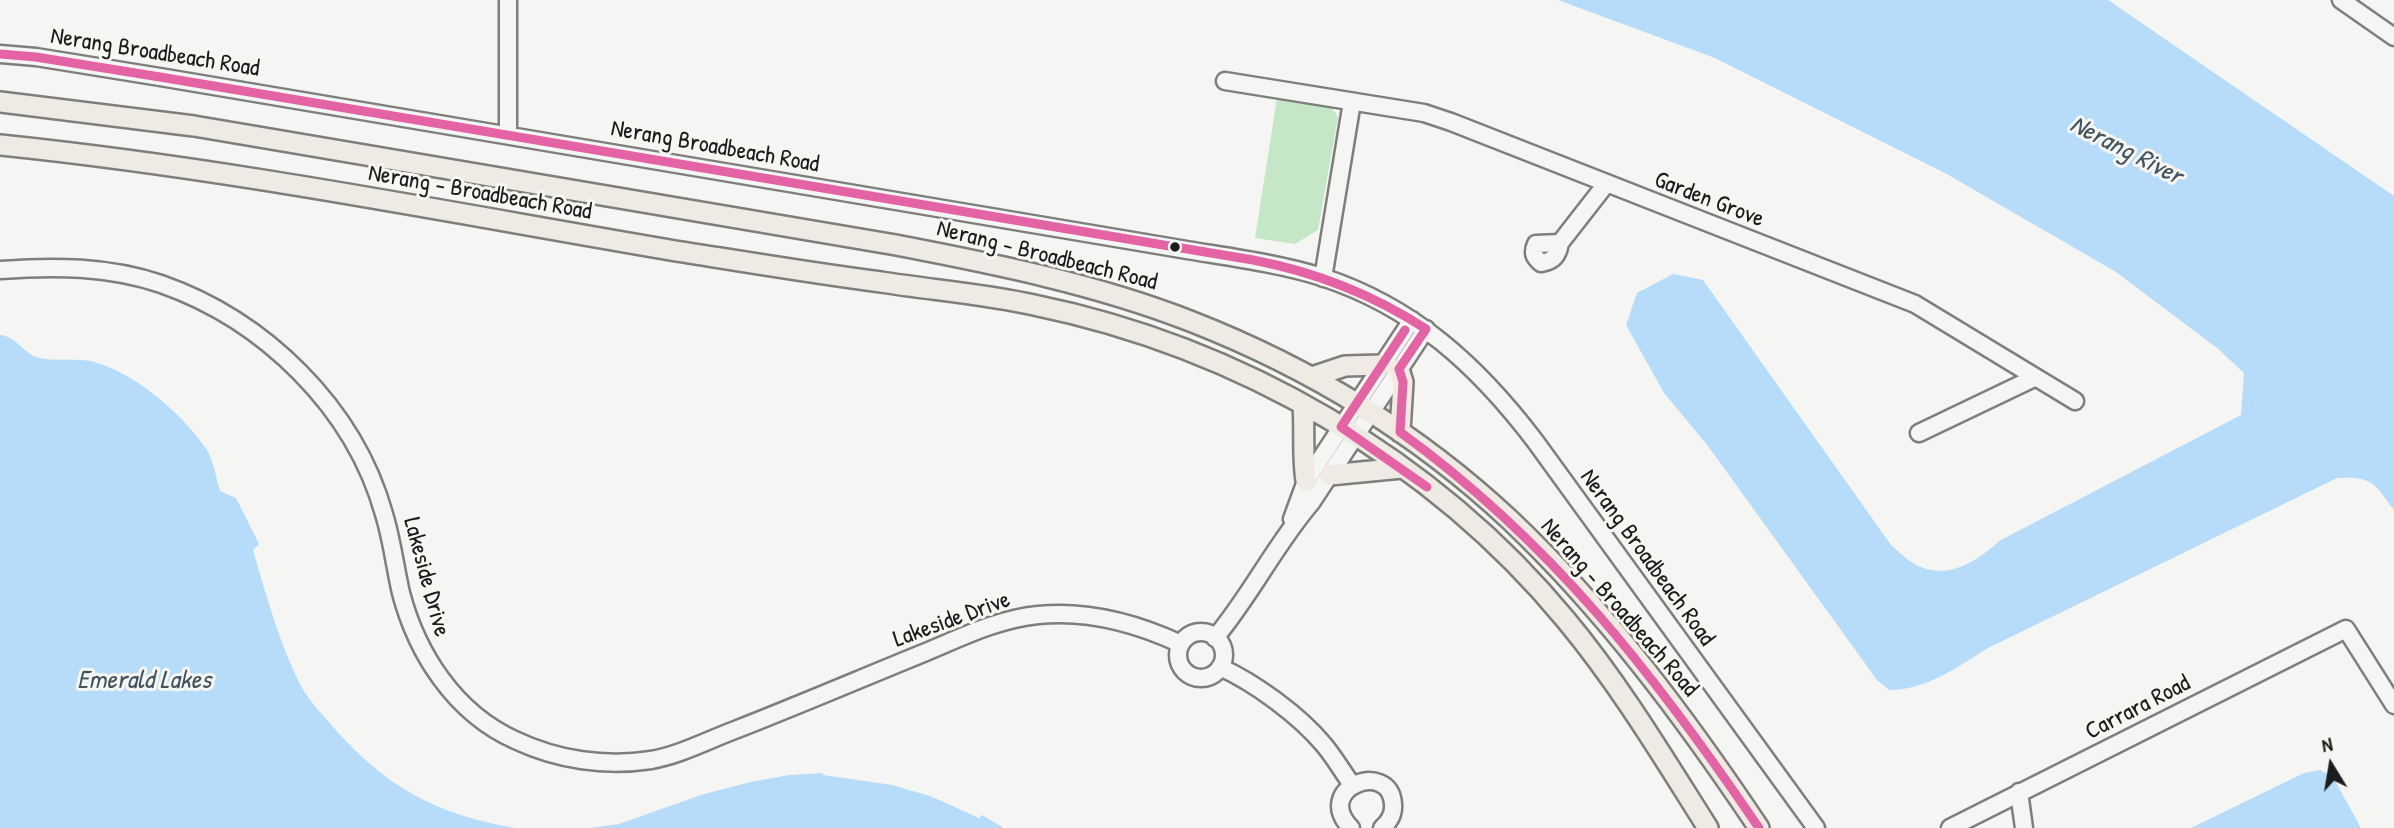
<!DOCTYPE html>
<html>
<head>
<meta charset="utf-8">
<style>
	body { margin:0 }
	#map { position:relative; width:2394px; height:828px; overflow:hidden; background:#f5f5f3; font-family:"Patrick Hand",sans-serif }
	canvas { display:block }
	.north { position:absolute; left:2296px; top:730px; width:70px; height:70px; -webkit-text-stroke:5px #f6f6f2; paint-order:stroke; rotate:349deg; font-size:19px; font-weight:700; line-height:28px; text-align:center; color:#1c1c1c }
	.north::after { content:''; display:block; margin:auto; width:24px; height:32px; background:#1c1c1c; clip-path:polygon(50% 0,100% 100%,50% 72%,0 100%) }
</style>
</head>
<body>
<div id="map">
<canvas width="2394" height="828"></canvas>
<div class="north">N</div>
</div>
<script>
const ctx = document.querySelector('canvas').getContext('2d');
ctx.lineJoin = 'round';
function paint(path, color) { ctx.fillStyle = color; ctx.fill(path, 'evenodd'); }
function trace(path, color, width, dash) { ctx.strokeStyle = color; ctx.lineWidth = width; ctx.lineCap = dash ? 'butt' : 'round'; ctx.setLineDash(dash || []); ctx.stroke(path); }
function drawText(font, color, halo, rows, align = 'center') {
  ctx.font = font + ' "Patrick Hand",sans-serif'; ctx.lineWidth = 6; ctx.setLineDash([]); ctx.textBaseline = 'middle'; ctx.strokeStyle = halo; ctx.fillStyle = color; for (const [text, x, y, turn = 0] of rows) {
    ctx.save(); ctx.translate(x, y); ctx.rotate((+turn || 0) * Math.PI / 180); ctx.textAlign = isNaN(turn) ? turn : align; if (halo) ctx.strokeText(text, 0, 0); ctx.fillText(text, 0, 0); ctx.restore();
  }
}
paint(new Path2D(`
	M1277,98C1296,100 1330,98 1338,117L1318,230L1295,244L1255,238Z`), '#c5e7c7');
paint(new Path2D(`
	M1558,0H2108L2394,196V510C2374,483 2373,476 2337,478L1988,648C1957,667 1927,690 1889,690L1877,680L1708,446L1664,393L1626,325L1637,293L1673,274L1703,280L1891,545C1898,551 1905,558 1913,563C1944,582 1976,563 1999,541L2241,415L2244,373L2217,348L2116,272L1945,173L1715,58Z
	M0,335C15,336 23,352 36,357C50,362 74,358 90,361C132,370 183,414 207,450C214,462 216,478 220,491L236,498L259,544L253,550C265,592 281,648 301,686C309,701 323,715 334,728C386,787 437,815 516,828H0Z
	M2320,770L2333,777L2361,828H2191L2304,773Z
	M823,773V775L892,785L930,796L979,818L982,815L1004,828H589L619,824L701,795L750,782L790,775Z`), '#b7dcf9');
const minor = new Path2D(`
	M2341,0L2394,37
	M0,54L36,57L160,77L1181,249C1228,257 1277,263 1322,277C1414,307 1478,366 1535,441L1816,828
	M1225,81L1424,113L1451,122L1915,304L2075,401
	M508,135V0
	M1560,243L1536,244C1532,253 1534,257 1541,263C1554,261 1558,255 1560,243L1606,184
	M0,270C54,266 108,266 161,284C264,320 354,407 384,514C392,540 395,567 401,593C417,654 455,713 515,740C557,760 605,767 651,760C680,755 708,740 735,730C799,705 862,678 926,652C962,637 998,619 1038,615C1088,610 1136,623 1181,644
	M1323,278L1352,102
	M1919,433L2034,378
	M1292,519L1306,481L1412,320
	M1178 655a23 23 0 1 1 46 0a23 23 0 1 1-46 0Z
	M1215,638C1251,595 1275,545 1311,503L1426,329
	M1220,667C1255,683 1299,715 1324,745C1334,757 1343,772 1352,785
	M2019,792L2024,828
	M1351,828C1312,788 1390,759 1393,804C1394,814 1389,822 1382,828
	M1950,828L2346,629L2394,705`);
const major = new Path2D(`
	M0,102L194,126L896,245C995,264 1095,284 1190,321C1308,367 1418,434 1510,520C1606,611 1686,719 1759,828
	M0,145C225,168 447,212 670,250C740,261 811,273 881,282C932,290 984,294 1034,305C1239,347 1433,459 1566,620C1620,685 1663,757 1708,828
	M1399,369L1403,382L1400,432
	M1312,377L1345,366L1382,365
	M1303,405C1305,431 1302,456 1306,481
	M1330,475L1402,468`);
trace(minor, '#7e7e7d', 21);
trace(major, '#7e7e7d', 24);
trace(minor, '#f5f5f3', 16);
trace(major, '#efebe4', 19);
trace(new Path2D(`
	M0,54L36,57L160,77L1253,260C1316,272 1372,294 1426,329L1399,369L1403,382L1400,432C1552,542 1655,675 1759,828
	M1405,330L1341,427L1427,487`), '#e463a4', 9);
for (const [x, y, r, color] of [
	[1175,247,6,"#1c1c1c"]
]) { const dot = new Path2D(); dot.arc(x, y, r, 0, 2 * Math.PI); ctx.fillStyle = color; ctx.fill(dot); trace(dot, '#f6f6f2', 2.5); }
drawText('24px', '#1c1c1c', '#f6f6f2', [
	["Nerang Broadbeach Road",155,53,9],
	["Nerang Broadbeach Road",715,147,10],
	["Nerang - Broadbeach Road",480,193,10],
	["Garden Grove",1709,200,21],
	["Nerang - Broadbeach Road",1047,256,14],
	["Nerang Broadbeach Road",1647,558,54],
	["Lakeside Drive",426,577,75],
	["Nerang - Broadbeach Road",1619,608,49],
	["Lakeside Drive",952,620,-20],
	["Carrara Road",2138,708,-27]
]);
drawText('italic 26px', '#43525f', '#f6f6f2', [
	["Nerang River",2126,151,27],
	["Emerald Lakes",144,681]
]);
</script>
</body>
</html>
